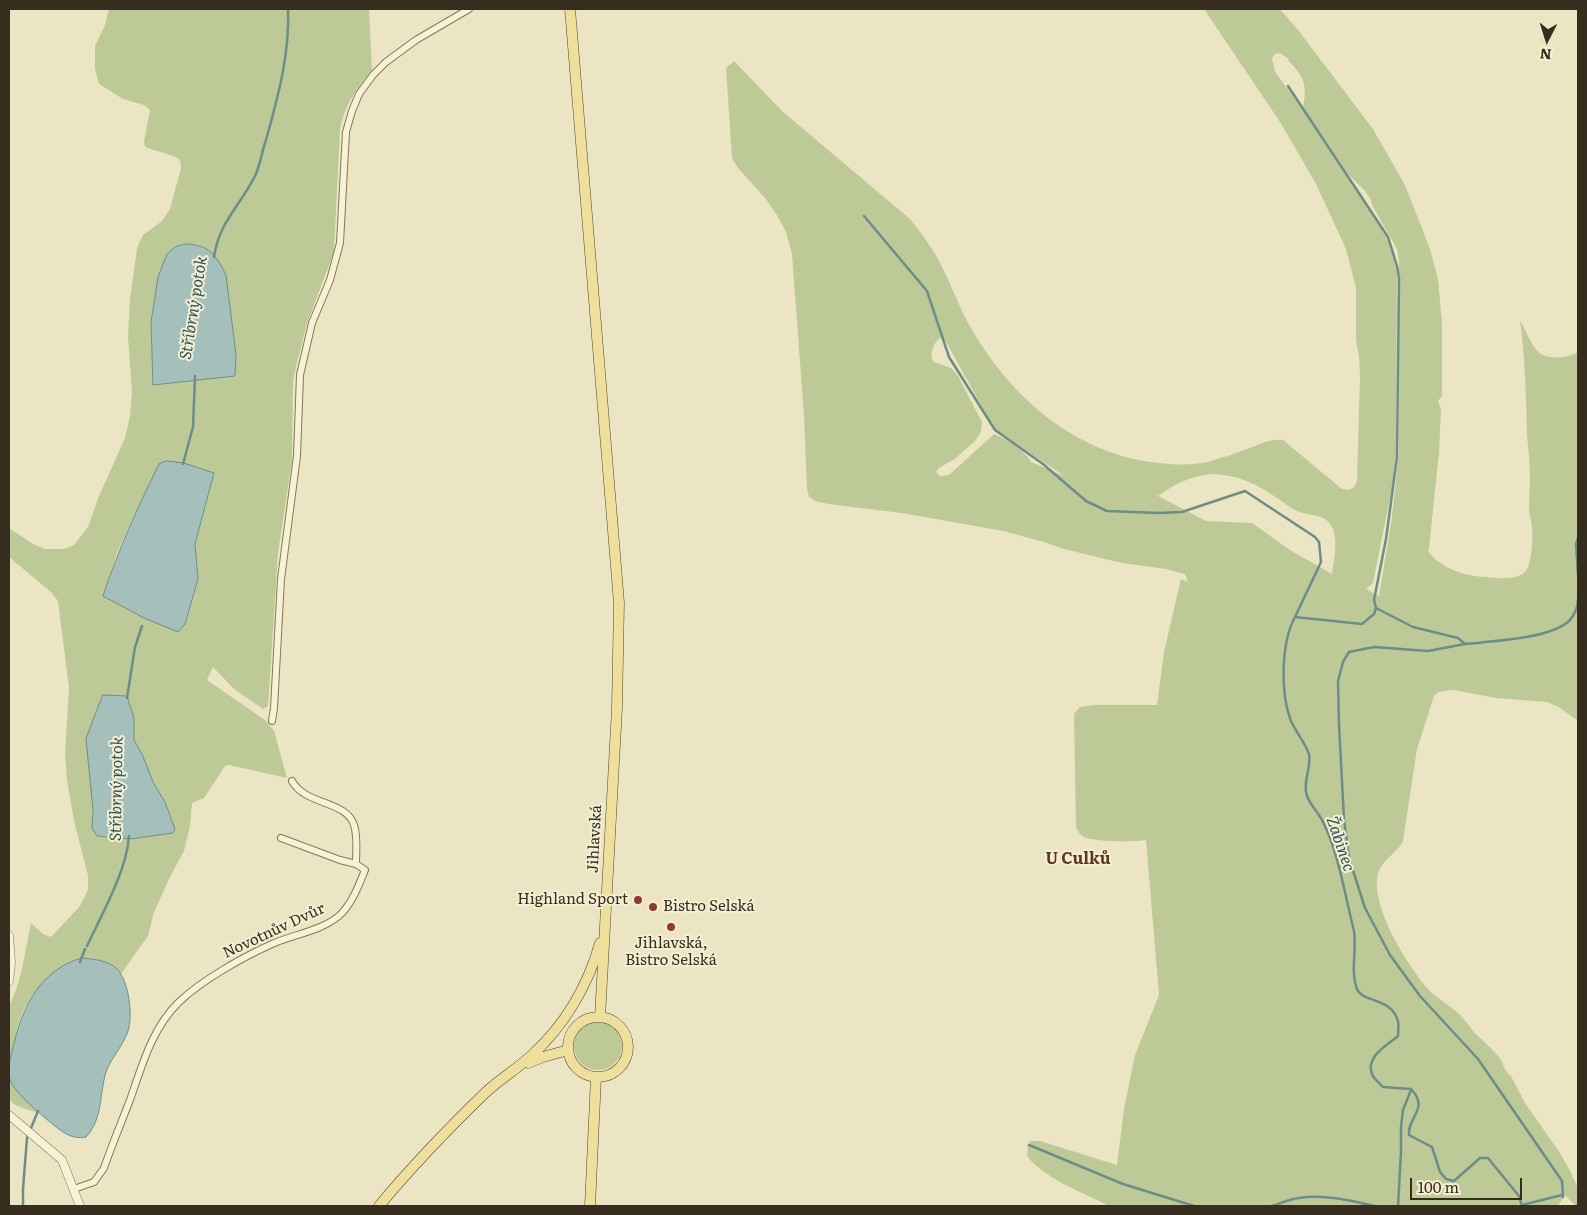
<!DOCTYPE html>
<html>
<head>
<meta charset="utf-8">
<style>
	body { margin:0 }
	#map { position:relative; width:1587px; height:1215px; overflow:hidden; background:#ece5c3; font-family:Literata,serif }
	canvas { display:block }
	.frame { position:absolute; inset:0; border:10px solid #362d1e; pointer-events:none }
	.north { position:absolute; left:1522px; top:15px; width:50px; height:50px; -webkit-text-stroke:4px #f4efd3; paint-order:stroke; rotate:185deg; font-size:14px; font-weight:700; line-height:20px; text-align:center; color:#362d1e }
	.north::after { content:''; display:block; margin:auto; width:18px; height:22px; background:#362d1e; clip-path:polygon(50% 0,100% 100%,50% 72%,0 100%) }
	.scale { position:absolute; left:1410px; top:1178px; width:112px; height:22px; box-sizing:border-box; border:2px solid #362d1e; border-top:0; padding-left:6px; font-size:15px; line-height:18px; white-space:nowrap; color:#362d1e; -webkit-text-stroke:4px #f4efd3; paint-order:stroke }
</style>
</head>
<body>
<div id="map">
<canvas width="1587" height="1215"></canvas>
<div class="frame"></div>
<div class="north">N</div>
<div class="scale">100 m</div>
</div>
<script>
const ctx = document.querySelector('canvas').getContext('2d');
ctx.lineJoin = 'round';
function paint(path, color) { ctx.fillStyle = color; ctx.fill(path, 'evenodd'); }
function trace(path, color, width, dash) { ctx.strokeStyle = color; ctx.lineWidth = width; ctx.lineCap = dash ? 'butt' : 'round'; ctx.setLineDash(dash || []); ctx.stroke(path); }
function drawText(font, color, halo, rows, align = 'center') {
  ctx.font = font + ' Literata,serif'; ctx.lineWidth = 4; ctx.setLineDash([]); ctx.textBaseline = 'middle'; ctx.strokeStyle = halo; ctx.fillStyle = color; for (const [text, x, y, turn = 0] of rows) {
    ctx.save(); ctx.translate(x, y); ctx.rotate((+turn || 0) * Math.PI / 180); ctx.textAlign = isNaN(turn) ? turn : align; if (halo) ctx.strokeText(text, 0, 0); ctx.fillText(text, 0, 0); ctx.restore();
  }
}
paint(new Path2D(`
	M109,9H369L372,70C355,91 346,103 340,129L334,252L306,326L293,380L292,460L278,553L268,706L263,709L234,689L213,667L207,680L265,720L274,731L287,778L229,765L225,766L204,798L192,803L190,826L184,851L170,877L154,912L148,936L121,974C113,964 105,962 94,959L33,994L24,1009L17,1028L9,1072V1006C22,982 25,950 31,923L43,934L51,937L80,906L88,890V875L74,821L67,780L65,755L69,688L58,601L51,592L9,557V528L33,544L45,549H64L74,545L88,527L99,496L125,438L130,416L132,391L128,337L130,299L137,248L143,235L162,221L170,209L181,168L180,160L176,157L148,148L145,146L144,141L150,110L144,105L123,99L99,84L95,69V46L105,25ZM185,244H196L206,248L235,376L153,385L151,322L158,277ZM193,466L199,467L207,501L195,544L198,579L185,624L103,596L117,553L135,514ZM103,695L134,718V740L153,782L165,802L173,822V833L130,839L97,836L92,828L96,715Z
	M1204,9H1280L1298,30L1373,129L1405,185L1430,249L1438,279L1442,323V396L1438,401L1441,409L1439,453L1429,548L1428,551C1440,568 1464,576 1485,577C1496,578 1516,581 1525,572C1532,565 1533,538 1532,528C1532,521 1529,515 1529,509C1529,499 1530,489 1530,479C1530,464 1528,449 1527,433C1526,395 1525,358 1520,320C1525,329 1529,340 1535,348C1543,361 1566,359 1578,352V721L1559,707L1547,702L1496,698L1454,690L1443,691L1438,692L1434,696L1417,749L1403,841C1397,853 1381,861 1378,874C1370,906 1407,964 1427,988C1437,999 1452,1006 1462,1017C1467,1022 1470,1028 1474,1032C1483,1041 1494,1050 1501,1060C1504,1066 1505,1072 1511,1076L1525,1103L1558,1150L1568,1167L1578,1188V1206H1576L1565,1195L1558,1206H1109C1084,1193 1045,1179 1027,1156L1028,1145L1031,1141H1040L1117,1165L1124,1109L1135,1055L1159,995L1146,840C1132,842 1097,842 1084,837C1080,835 1078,831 1076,828L1074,714L1080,707L1094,705H1157L1164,652L1181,579L1188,582L1185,574L1166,569L1122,563L1064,549L1044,542L1003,531L902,513L828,504L815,501L809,497L807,489L804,416L792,254L786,232L777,215L765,198L738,168L732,158L726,68L734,61L782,111L910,219C921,233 932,247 940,263C951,284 959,307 971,328C1011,398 1076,454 1158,463C1176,465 1196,466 1214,460C1225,457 1236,453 1247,449C1259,445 1269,438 1283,440L1342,489L1349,490L1354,487L1357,481L1360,376L1359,356L1356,340V288L1346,249L1316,184L1280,122ZM1280,53L1289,59L1288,60C1303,76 1308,84 1303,107L1349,175L1365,191L1370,198L1373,207L1397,249L1399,263V453L1391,524L1379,596L1366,589L1373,583L1394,478L1396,450L1397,273L1395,255L1391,243L1355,188L1299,104L1275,72L1272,58L1275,54ZM940,338H943L945,340L992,425L999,432L1064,476L1031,462C1024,449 1007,440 994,434L949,475L940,476L936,472L939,468L956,458L975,441L981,432L982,422L958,376L951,368L934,362L932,359C930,353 934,342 940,338ZM1213,474C1238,475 1257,484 1277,498C1284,502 1292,510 1300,512C1311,516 1324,514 1331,525C1339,539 1334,559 1332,574L1290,550L1252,523L1206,521L1158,496C1174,484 1193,475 1213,474Z
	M574 1046a24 24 0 1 1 48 0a24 24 0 1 1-48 0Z
	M9,1073L12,1084L38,1113C6,1102 9,1107 9,1073Z`), '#bdca98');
const water = new Path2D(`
	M185,244C209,244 216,255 226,275L236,355L235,376L153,385L151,322L158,277L167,254L175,247Z
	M167,461L184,463L214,473L195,544L198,579L185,624L178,632L144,618L103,596C118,550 138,507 159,464Z
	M103,695L127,696L134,718V740L142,754L153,782L165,802L175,829L173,833L130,839L97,836L92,828L93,810L86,739Z
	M81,958C93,959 108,960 117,969C129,981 133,1015 128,1031C123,1046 111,1058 106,1072C99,1095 103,1119 86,1137C71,1140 61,1131 50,1122C39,1113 18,1095 12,1084C6,1074 10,1058 13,1047C22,1008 39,971 81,958Z`);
paint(water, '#a5bfbb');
trace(water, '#6d8d89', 1);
trace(new Path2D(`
	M1288,86L1388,237L1397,266L1399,278L1397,457L1386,539L1374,600L1376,608
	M864,216L927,291L949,357L995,430L1043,464L1086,501L1107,511L1159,513L1182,512L1245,491L1315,537L1319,542L1321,562L1295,617
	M214,257C219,222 240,206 255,176C260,166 262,151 266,140C278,97 290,53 288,9
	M183,464L193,427L195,376
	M1578,538L1576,544L1578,575
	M1465,644L1428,651L1374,647L1349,652L1343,662L1338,681L1339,725L1344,819L1349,858L1365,908L1390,955L1420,996L1478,1059L1562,1181L1563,1197
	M127,698L135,647L142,626
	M87,946C102,914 127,870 129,836
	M80,962L85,949
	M1029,1145L1123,1184L1194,1206
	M1522,1205L1562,1195
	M23,1206V1189L27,1138L38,1111
	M1272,1206C1281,1203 1290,1199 1299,1198C1324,1194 1349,1200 1374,1206
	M1398,1206L1401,1152V1127L1403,1110L1411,1090
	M1522,1206L1519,1196L1488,1158H1480L1454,1181L1446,1179L1440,1172L1432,1147L1409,1135C1407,1117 1430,1109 1411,1089L1383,1087C1379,1083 1374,1079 1372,1074C1365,1057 1387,1045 1398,1036C1398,1032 1399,1025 1398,1021C1391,997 1363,1003 1357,989C1350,971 1357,951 1354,931C1345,896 1339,854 1323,822C1319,813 1310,805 1307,796C1302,783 1312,766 1309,754C1305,743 1296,732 1291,721C1280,693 1281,643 1295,617L1362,624L1374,614L1376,608L1413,627L1458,638L1465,644C1493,641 1549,639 1569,621C1574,616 1578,607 1578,600`), '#6d8d89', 2.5);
const minor = new Path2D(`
	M272,721L274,708L281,579L297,456L300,375L312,323L330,280L340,243L346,132L352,111L359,94L373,75L386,62L416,40L469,9
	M292,781C306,806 346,800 354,825C358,837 356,852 356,864
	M74,1189L94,1182L104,1168C112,1145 121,1123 130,1100C142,1066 152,1028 179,1002C202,980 243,957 272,944C294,934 324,931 342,913C353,901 359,885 365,870L356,864L340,860L281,838`);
const tertiary = new Path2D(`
	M9,935L11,963L9,981
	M9,1115L62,1160L80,1206`);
const primary = new Path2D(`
	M570,9L619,603L617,708L600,1017
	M568 1047a30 30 0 1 1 60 0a30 30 0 1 1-60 0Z
	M528,1063L543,1057L568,1050
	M379,1206C412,1166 448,1129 485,1093C500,1079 517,1069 532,1055C565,1025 588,985 600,943
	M590,1206L596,1077`);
trace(minor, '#85775b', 8);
trace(tertiary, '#85775b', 9);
trace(primary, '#53452f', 11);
trace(minor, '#f7f2d6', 6);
trace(tertiary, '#f7f2d6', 8);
trace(primary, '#eedf9d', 10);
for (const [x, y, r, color] of [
	[638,900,5,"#923a2e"],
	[653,907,5,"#923a2e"],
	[671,927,5,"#923a2e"]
]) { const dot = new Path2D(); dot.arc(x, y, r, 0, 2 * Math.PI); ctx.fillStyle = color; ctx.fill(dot); trace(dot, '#f4efd3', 2); }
drawText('15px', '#362d1e', '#f4efd3', [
	["Jihlavská",595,839,-87],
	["Novotnův Dvůr",274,931,-25]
]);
drawText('15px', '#362d1e', '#f4efd3', [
	["Highland Sport",628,900],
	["Bistro Selská",663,907,"left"],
	["Jihlavská,",671,944,"center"],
	["Bistro Selská",671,961,"center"]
], 'right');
drawText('italic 16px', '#2e5255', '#f4efd3', [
	["Stříbrný potok",194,308,-81],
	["Stříbrný potok",117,789,-89],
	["Žabinec",1340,844,71]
]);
drawText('bold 16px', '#613620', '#f4efd3', [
	["U Culků",1078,859]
]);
</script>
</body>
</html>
